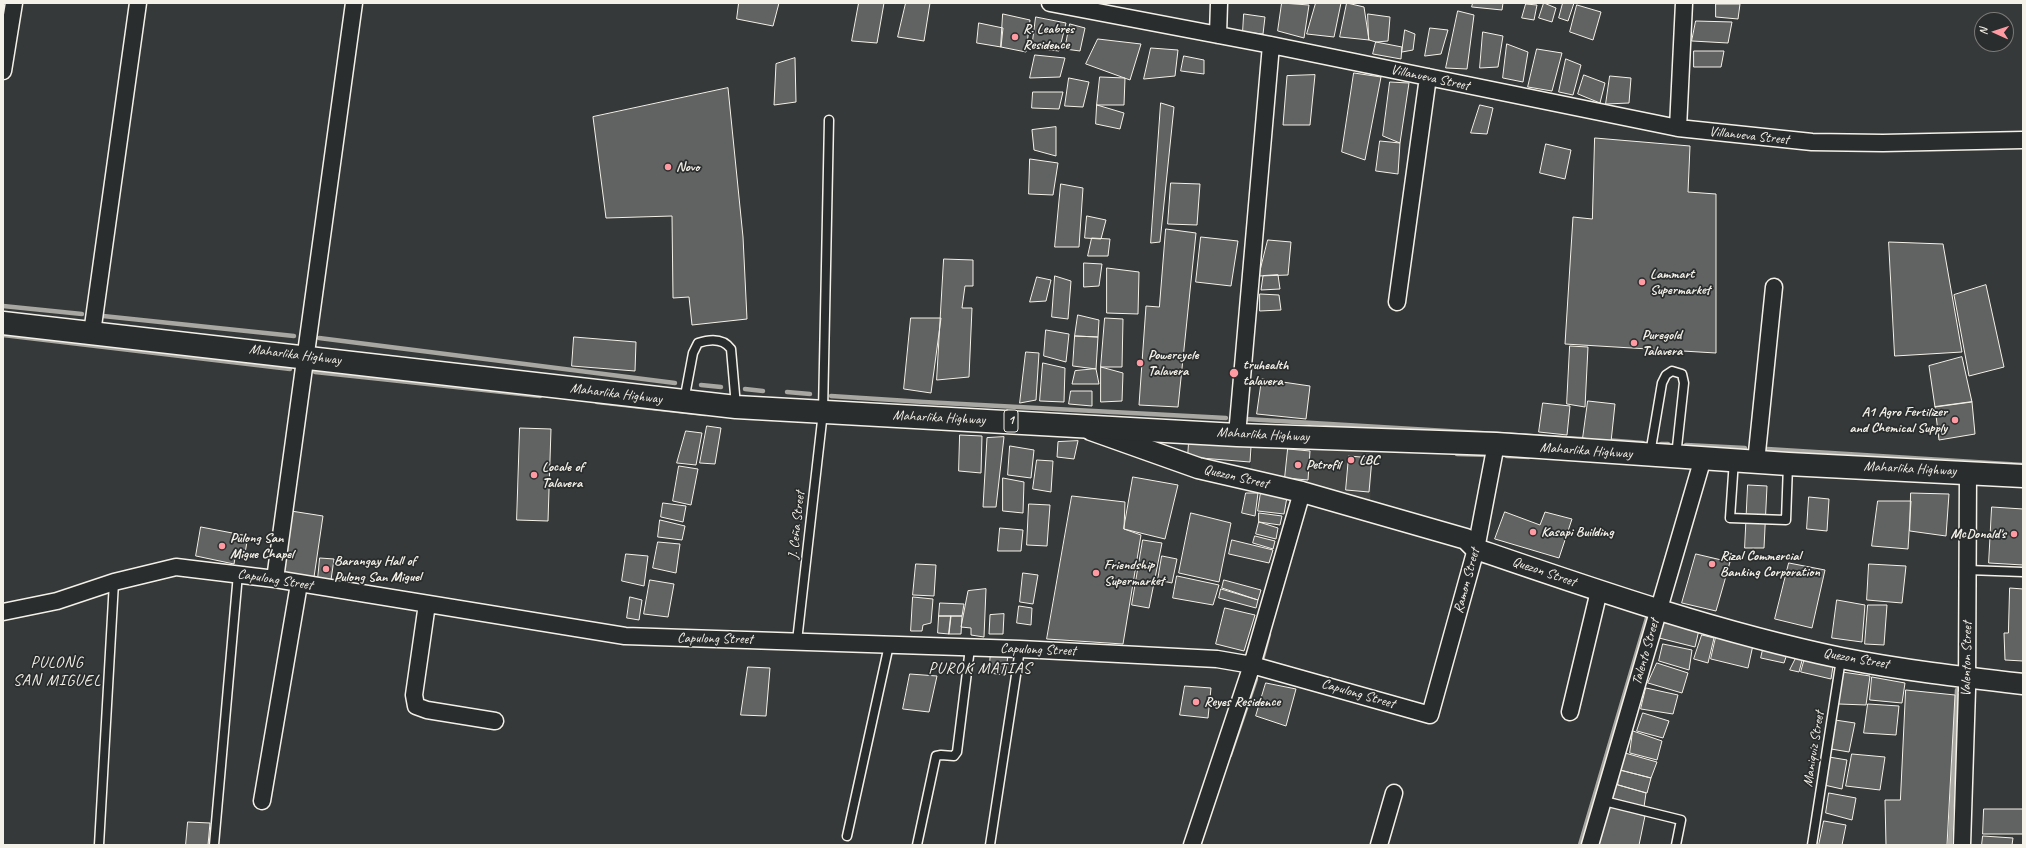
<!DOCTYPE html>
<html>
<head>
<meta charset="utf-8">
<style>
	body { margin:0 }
	#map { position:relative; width:2026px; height:848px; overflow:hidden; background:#363939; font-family:Caveat,sans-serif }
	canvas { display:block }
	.frame { position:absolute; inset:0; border:4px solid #f4f1e8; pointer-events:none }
	.north { position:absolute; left:1974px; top:12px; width:40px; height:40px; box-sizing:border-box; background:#2a2d2e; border:1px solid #7b7b78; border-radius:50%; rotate:273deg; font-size:11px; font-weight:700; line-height:16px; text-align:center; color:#f4f1e8 }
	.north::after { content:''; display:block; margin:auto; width:14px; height:18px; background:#ff9aa2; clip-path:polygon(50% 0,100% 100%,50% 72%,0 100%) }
</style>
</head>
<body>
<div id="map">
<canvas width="2026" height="848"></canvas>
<div class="frame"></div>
<div class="north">N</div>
</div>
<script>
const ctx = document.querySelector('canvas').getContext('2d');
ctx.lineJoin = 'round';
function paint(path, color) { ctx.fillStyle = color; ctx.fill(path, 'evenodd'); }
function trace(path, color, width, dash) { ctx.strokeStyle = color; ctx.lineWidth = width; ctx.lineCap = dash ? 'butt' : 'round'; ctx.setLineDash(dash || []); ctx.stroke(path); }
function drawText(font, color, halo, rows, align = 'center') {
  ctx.font = font + ' Caveat,sans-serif'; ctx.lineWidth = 3.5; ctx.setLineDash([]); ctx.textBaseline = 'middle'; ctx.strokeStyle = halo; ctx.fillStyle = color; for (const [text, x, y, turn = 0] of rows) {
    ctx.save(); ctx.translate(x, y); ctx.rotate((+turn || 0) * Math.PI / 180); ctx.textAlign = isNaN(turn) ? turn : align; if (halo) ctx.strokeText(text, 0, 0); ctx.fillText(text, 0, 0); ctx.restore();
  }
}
paint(new Path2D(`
	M1253,446L1373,452L1370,501L1250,470Z`), '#434645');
trace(new Path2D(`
	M3,306L82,314
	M103,316L294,336
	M3,335L290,369
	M319,338L675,383
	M315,372L540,396
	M701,385L721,387
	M745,389L763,391
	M787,392L810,394
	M831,396L924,402L1226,418
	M597,402L705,414
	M1246,419L1598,440
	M1605,440L1643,443
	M1661,444H1668
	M1686,445L1745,448
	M1767,449L2023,465
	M1457,454L1489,455
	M1507,456L1529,457
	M1262,660L1269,634
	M1230,755L1256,679
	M1580,845L1647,618
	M1950,845L1957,690`), '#a8a7a1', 4.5);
const building = new Path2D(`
	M739,3H779L773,26L737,19Z
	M859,3H884L877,43L852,41Z
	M906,3H930L924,41L898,37Z
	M1282,3L1309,5L1304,38L1278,31Z
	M1316,3H1341L1334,37L1307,34Z
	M1347,3L1364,7L1369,40L1340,37Z
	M1473,3H1503L1502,10L1472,7Z
	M1544,3L1556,8L1552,22L1539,18Z
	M1563,3H1574L1568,21L1559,18Z
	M1526,4L1537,5L1534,20L1522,18Z
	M1716,4H1740L1738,19L1716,17Z
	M1577,5L1601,12L1593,40L1570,32Z
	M1458,11L1474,15L1467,69L1446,68Z
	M1003,14L1030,20L1026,52L1001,47Z
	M1244,14L1265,17L1263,34L1243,32Z
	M1368,14L1390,17L1388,41L1376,42L1369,40Z
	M1036,17L1066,23L1059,51L1032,48Z
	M1696,21L1732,22L1728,43L1692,41Z
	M979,23L1003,28L1001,47L977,43Z
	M1070,24L1085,28L1080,51L1065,49Z
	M1430,28L1448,30L1441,54L1425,56Z
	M1405,30L1415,34L1413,50L1402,52Z
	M1483,32L1503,36L1498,67L1480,68Z
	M1098,39L1141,44L1130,80L1086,64Z
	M1376,42L1402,47L1401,59L1373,54Z
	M1507,44L1528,52L1523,82L1503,78Z
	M1151,48L1178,50L1175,76L1144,79Z
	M1537,49L1562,53L1552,91L1528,87Z
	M1694,51H1724L1721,67H1694Z
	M1035,55L1065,58L1060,77L1030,78Z
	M1184,56L1204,60V74L1181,71Z
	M795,58L796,102L774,105L776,64Z
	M1566,59L1581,65L1573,95L1559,92Z
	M1354,73L1381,77L1365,160L1342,152Z
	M1315,75L1310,125H1283L1287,76Z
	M1584,75L1605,83L1600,103L1578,94Z
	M1610,76L1631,78L1629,103L1606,104Z
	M1100,77L1125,78L1124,105H1097Z
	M1069,78L1089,82L1083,107L1065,106Z
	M1390,82L1409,83L1400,143L1383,136Z
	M728,88L743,237L747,319L692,325L689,297L673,298L672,216L606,218L593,117Z
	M1033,92H1063L1059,109L1032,108Z
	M1161,103L1174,107L1160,242L1151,243Z
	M1097,105L1124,113L1120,129L1096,124Z
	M1480,105L1493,108L1487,134L1471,133Z
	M1056,127V156L1034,150L1032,130Z
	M1595,138L1690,146L1688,192L1716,194V353L1565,344L1573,217L1592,219Z
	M1380,141L1400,143L1398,174L1376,171Z
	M1546,144L1571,150L1565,179L1540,173Z
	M1030,159L1058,163L1053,195L1029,194Z
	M1171,183L1200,184L1197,225L1168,224Z
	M1061,184L1083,188L1079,247H1055Z
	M1087,216L1106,220L1101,239L1085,238Z
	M1166,229L1196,233L1178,407L1139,405L1146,306L1159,307Z
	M1201,237L1238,241L1231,286L1196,282Z
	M1092,238L1110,239L1108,256H1088Z
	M1268,240L1291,242L1288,275L1259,276Z
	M1889,242L1943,244L1962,352L1895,356Z
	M944,259L973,260V286H965L962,308H972L969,377L937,380Z
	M1084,263L1102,264L1099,286L1084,287Z
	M1107,268L1139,272L1138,314L1107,313Z
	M1278,275L1280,289L1261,290L1263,276Z
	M1055,276L1071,281L1068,319L1052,317Z
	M1037,277L1051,280L1046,301L1030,302Z
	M1986,285L2004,367L1969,376L1954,295Z
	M1260,294L1279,295L1281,310L1260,311Z
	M1078,315L1099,320L1098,337L1075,336Z
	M911,318H941L931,393L904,389Z
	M1105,318L1123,319L1122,367H1101Z
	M1046,330L1069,334L1066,362L1044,356Z
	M1075,336L1098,337L1096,369L1073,366Z
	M574,337L636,342L635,371L572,366Z
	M1570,346L1588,347L1585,407L1567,404Z
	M1026,352L1039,353L1036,400L1020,403Z
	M1962,357L1972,402L1935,407L1929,366Z
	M1043,363L1065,368L1064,402L1040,401Z
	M1101,367L1123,373L1122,401L1101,402Z
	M1096,369L1099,384H1072L1075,371Z
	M1262,379L1310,386L1306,419L1257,414Z
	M1071,391H1092V406L1069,404Z
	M1588,401L1615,404L1611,442L1583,438Z
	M1972,402L1975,434L1939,440L1935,407Z
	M1543,403L1570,406L1567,435L1539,432Z
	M707,426L721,428L715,464L700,463Z
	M520,428L551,429L548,521L517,520Z
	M686,431L702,433L696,465L677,463Z
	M960,435L982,436L981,473L959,471Z
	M1004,437L996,507H983L987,438Z
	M1078,441L1074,459L1057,457L1058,442Z
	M1189,442L1251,447L1250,462L1188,457Z
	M1010,446L1034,450L1031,478L1008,475Z
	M1288,449L1310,451L1308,480L1285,478Z
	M1349,456L1372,458L1369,492L1346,490Z
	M1037,460L1053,461L1051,492L1033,489Z
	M679,466L698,469L691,505L673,501Z
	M1133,477L1178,485L1165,539L1124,529Z
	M1003,478L1024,482L1023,513L1003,511Z
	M1748,485L1767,486L1764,548H1745Z
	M1261,492L1287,497L1284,514L1258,511Z
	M1246,493H1258L1255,516L1242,513Z
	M1911,493L1949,494L1946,536L1910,531Z
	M1072,496L1125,502L1124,529L1141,535L1123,644L1047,639Z
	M1809,497L1829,499L1827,531L1807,529Z
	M1878,501H1911L1908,549L1872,546Z
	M663,503L686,506L683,522L661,517Z
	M1029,504L1050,505L1047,546L1027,545Z
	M1992,507L2023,509V565L1989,563Z
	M291,511L323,516L314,577L282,572Z
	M1505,512L1540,525L1545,512L1572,519L1559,558L1495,539Z
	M1191,513L1231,523L1219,582L1179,573Z
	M1259,513L1282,516L1280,525L1259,522Z
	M660,520L685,526L682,540L658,537Z
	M1259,522L1278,528L1276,539L1256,534Z
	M201,527L248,536L244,559L235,558L234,564L196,556Z
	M1000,528L1023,530L1021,551H998Z
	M1255,536L1275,541L1273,549L1253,543Z
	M1143,540L1162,543L1149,608L1132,605Z
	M1232,540L1273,550L1269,563L1229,554Z
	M658,542L680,544L676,573L653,568Z
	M626,554L648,556L644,586L622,581Z
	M1696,554L1730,562L1716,611L1682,603Z
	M1162,556L1177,559L1172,583L1158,580Z
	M320,558L334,559L331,580L318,579Z
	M1789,563L1825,570L1812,628L1775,619Z
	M916,564L936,565L934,596L913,595Z
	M1869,564L1906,566L1902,603L1867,600Z
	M1023,573L1038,575L1033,604L1020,602Z
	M1177,576L1219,585L1213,605L1173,598Z
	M650,580L674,584L668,617L644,614Z
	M1224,580L1261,590L1258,600L1222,588Z
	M2010,588L2023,589V661L2005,660L2004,633H2008Z
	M986,589L984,637L971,635V628L961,627L968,591Z
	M1221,589L1258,600L1256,608L1219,598Z
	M630,597L642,600L639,620L627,618Z
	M913,597L933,599L931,623L923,625L922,631H911Z
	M1837,600L1865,605L1862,642L1832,638Z
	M940,603L964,604L962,616H939Z
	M1868,605H1887L1884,645L1865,644Z
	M1019,606L1032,608L1031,625L1017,623Z
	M1225,608L1255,615L1244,651L1216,644Z
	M1004,614L1003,634H989L990,615Z
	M939,616H951L949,634L938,633Z
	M951,616H962L961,634H949Z
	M1664,619L1699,630L1695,647L1659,638Z
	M1702,635L1714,638L1708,663L1694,659Z
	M1716,637L1753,645L1748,668L1711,659Z
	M1663,644L1692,650L1689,670L1659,661Z
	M1764,645L1787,654L1784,663L1761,658Z
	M991,652L1008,656L1005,675L989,673Z
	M1797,656L1803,657L1799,672L1790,670Z
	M1805,658L1833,666L1831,679L1801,672Z
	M1657,663L1688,673L1682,693L1648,683Z
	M748,667L770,668L766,716L741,715Z
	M1842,672L1870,676L1866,705L1839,704Z
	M910,674L937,676L929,712L903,709Z
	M1872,677L1905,683L1902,703L1870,700Z
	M1266,683L1296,689L1286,726L1256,716Z
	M1185,686L1211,688L1208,718L1180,715Z
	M1646,688L1678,695L1673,714L1641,709Z
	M1906,690L1955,695L1947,845H1886L1885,800H1900Z
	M1868,704L1899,706L1896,735L1864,733Z
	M1643,713L1669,721L1663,738L1637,731Z
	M1835,720L1855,723L1849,752L1831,749Z
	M1633,731L1662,741L1657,760L1630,753Z
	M1625,753L1657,762L1651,778L1620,770Z
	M1852,754L1885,757L1880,790L1846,786Z
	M1829,757L1847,760L1842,789L1824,785Z
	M1620,770L1651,778L1647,793L1618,785Z
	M1615,784L1646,793L1644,807L1611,798Z
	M1829,793L1856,798L1852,820L1826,813Z
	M1609,806L1645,816L1639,845H1599Z
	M1984,809H2023V834H1983Z
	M1824,821L1846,825L1842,845H1819Z
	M188,822L210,823L208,845H186Z
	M1983,836L2013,838L2012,845H1982Z`);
paint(building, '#616362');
trace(building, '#f4f1e8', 1);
const service = new Path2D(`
	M684,401L693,353L698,343C710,339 723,338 731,349L736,406
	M1650,454L1662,383L1666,375L1672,371L1682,374L1684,383L1676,456
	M1734,460L1730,518L1786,520L1788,465
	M1968,570L2023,572
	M797,641L823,412L829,120
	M1604,801L1681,820L1676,845
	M847,836L889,645
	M99,845L114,582
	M214,845L238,574
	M917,845L936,756L941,755L954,756L957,752L970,648
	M990,845L1020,649
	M1812,845L1841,659`);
const minor = new Path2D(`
	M1050,3L1271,45L1678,128L1812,142L1883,143L2023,140
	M1218,35L1219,3
	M3,71L14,3
	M1678,128L1684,3
	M1397,302L1428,77
	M92,333L138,3
	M1237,435L1271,45
	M1756,462L1774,287
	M275,579L354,3
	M427,604L414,695L416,706L427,710L495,721
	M3,612L57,601L114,582L176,567L275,579L625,636L1020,649L1217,659L1252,665L1430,715L1476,549L1496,444
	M1570,712L1599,591
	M262,801L299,584
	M1192,845L1252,665L1302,492
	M1379,845L1394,793
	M1590,845L1703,458
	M1962,845L1967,690L1968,472`);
const tertiary = new Path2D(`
	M1091,430L1198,468L1302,492L1466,539L1476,549C1596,590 1717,632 1841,658C1901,670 1962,677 2023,684`);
const primary = new Path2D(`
	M3,323L736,407L1237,435L1496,444L1788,464L2023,476`);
trace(service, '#f4f1e8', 11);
trace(minor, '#f4f1e8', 19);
trace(tertiary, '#f4f1e8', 23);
trace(primary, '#f4f1e8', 25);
trace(service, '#2a2d2e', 8);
trace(minor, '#2a2d2e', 16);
trace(tertiary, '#2a2d2e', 20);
trace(primary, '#2a2d2e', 22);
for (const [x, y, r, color] of [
	[1015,37,4,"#ff9aa2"],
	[668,167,4,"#ff9aa2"],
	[1642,282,4,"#ff9aa2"],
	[1634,343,4,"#ff9aa2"],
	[1140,363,4,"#ff9aa2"],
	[1234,373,5,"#ff9aa2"],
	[1955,420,4,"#ff9aa2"],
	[1351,460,4,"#ff9aa2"],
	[1298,465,4,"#ff9aa2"],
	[534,475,4,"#ff9aa2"],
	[1533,532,4,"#ff9aa2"],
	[2014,534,4,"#ff9aa2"],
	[222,546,4,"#ff9aa2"],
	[1712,564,4,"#ff9aa2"],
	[326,569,4,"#ff9aa2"],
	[1096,573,4,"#ff9aa2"],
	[1196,702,4,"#ff9aa2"]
]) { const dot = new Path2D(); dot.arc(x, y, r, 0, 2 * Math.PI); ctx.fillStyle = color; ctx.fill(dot); trace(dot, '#2a2d2e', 1.5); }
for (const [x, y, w] of [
	[1011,421,14]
]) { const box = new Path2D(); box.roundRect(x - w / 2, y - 11, w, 22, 3); ctx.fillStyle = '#2a2d2e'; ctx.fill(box); trace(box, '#f4f1e8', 1); }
drawText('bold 13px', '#f4f1e8', null, [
	["1",1011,421]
]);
drawText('bold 14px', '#f4f1e8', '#2a2d2e', [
	["R. Leabres",1023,29],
	["Residence",1023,45],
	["Novo",676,167],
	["Lammart",1650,274],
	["Supermarket",1650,290],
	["Puregold",1642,335],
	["Talavera",1642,351],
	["Powercycle",1148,355],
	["Talavera",1148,371],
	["truhealth",1243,365],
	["talavera",1243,381],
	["A1 Agro Fertilizer",1947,412,"right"],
	["and Chemical Supply",1947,428,"right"],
	["LBC",1359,460],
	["Petrofil",1306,465],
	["Locale of",542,467],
	["Talavera",542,483],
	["Kasapi Building",1541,532],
	["McDonald's",2006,534,"right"],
	["Pulong San",230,538],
	["Migue Chapel",230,554],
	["Rizal Commercial",1720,556],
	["Banking Corporation",1720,572],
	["Barangay Hall of",334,561],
	["Pulong San Miguel",334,577],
	["Friendship",1104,565],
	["Supermarket",1104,581],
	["Reyes Residence",1204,702]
], 'left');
drawText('14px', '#f4f1e8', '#2a2d2e', [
	["Villanueva Street",1430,78,12],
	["Villanueva Street",1749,136,6],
	["Maharlika Highway",295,355,7],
	["Maharlika Highway",616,394,7],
	["Maharlika Highway",939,418,3],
	["Maharlika Highway",1263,435,3],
	["Maharlika Highway",1586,451,4],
	["Maharlika Highway",1910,469,3],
	["Quezon Street",1236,477,13],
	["J. Ceña Street",797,525,-84],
	["Quezon Street",1544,572,19],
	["Capulong Street",275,580,9],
	["Ramon Street",1467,581,-75],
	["Capulong Street",715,639,1],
	["Capulong Street",1038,650,2],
	["Talento Street",1646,652,-74],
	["Quezon Street",1856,659,10],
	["Valenton Street",1967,659,-89],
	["Capulong Street",1358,694,16],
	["Maniquiz Street",1814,749,-81]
]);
ctx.letterSpacing = '1px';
drawText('16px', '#f4f1e8', '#2a2d2e', [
	["PULONG",57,663],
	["SAN MIGUEL",57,681],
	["PUROK MATIAS",980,669]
]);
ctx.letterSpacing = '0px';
</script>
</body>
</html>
